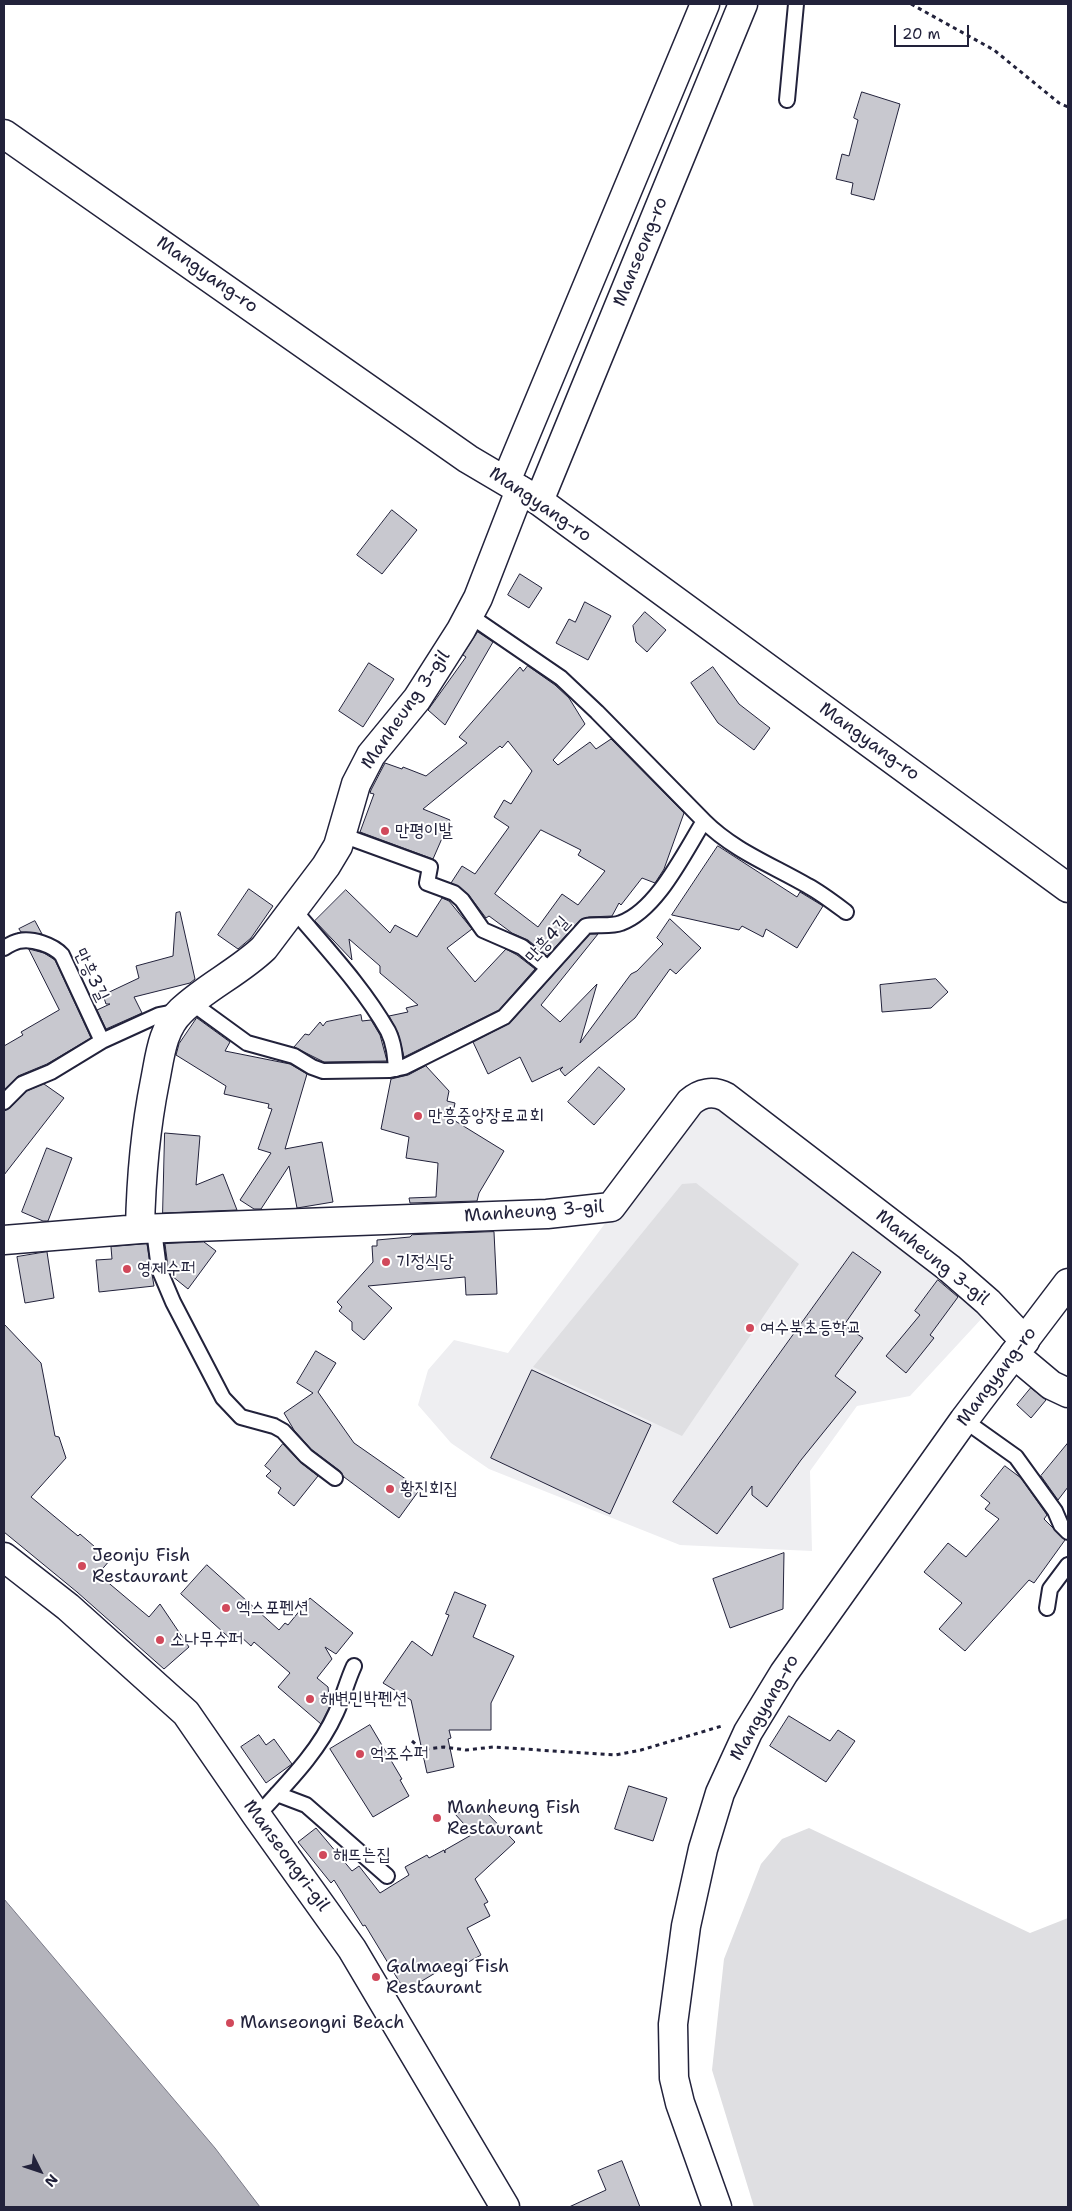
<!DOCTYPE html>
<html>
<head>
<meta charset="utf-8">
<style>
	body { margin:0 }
	#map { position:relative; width:1072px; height:2211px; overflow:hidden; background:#fff; font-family:"Shantell Sans",sans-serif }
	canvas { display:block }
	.frame { position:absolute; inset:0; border:5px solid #22223b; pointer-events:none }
	.north { position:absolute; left:15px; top:2146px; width:50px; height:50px; -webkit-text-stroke:4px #fff; paint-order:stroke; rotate:131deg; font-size:14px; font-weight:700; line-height:20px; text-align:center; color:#22223b }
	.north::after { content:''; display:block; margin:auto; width:18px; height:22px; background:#22223b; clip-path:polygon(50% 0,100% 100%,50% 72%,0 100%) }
	.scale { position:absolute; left:894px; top:25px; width:75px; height:22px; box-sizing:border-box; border:2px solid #22223b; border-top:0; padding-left:6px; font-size:15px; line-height:18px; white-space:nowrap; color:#22223b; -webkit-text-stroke:4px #fff; paint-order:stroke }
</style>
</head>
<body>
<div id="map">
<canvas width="1072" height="2211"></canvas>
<div class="frame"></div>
<div class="north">N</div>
<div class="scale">20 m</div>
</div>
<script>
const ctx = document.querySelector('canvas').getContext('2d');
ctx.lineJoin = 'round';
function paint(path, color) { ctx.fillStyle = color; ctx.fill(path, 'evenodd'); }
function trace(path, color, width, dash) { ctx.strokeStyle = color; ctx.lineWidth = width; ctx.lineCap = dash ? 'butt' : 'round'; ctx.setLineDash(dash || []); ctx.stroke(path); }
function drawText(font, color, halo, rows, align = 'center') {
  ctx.font = font + ' "Shantell Sans","Poor Story",sans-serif'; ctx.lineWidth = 4; ctx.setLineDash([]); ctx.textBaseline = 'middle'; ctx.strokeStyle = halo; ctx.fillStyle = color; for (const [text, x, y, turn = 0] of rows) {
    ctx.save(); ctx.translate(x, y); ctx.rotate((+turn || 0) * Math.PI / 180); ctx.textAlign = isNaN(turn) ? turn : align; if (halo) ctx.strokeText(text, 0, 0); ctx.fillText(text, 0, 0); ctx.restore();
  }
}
paint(new Path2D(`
	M718,1097L913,1247L984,1316L910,1396L857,1406L810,1471L812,1551L680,1545L489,1469L451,1443L418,1405L428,1370L454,1340L508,1353L696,1102Z`), '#eeeef1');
paint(new Path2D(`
	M696,1183L799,1264L682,1436L533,1367L682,1184Z
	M809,1828L1030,1933L1068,1918V2207H754L712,2070L724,1959L761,1864L782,1839Z`), '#dfdfe2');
const water = new Path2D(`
	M4,1899L215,2148L260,2207H4Z`);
paint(water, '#b4b4bc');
trace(water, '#7a7a88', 1);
const building = new Path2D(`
	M862,92L900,104L874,200L851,194L853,183L836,179L842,154L849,156L858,120L854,118Z
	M392,510L417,530L382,574L357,555Z
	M520,574L542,588L529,608L508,595Z
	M585,602L611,616L588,660L556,643L569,619L575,622Z
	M645,612L666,630L647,652L636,642L633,626Z
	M478,632L493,642L445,725L428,710L466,657L463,655Z
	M369,663L394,679L363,727L339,711Z
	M528,666L555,685L569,698L585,724L553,760L558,765L590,742L596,749L611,739L684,813L664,869L655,883L642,878L621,905L619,903L612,916L589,917L580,920L547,956L528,940L512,933L489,916L486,918L468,894L451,883L462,866L475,874L509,827L494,817L504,800L511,804L532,771L508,741L502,748L500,746L423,809L450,820L433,859L360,832L374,794L370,793L371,790L385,763L402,769L403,767L426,776L467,743L459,737L520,667L523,671ZM541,830L581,850L578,855L605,871L578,905L562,894L538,927L495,894Z
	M713,667L739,704L770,728L754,750L718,723L691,683Z
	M718,846L797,897L800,892L823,906L797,948L766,929L763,937L742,926L739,930L672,915Z
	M249,889L273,906L251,938L238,949L218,935Z
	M346,890L390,933L395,925L417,937L442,898L449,901L472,929L447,948L475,982L506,949L517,955L535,969L499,1010L404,1057L398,1033L389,1016L408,1012L406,1008L418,1005L380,973V966L349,939L352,960L315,921Z
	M180,912L195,979L190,983L134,997L142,1013L106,1029L97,1010L110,1004H106L103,995L139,978L136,966L173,956L176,913Z
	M670,919L701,948L676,974L670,969L635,1018L565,1076L560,1070L563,1067L532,1082L520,1057L488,1074L473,1042L510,1023L590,934H598L541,1005L560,1022L597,984L580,1043L631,974L637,971L663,944L657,938Z
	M35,921L42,934L21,932L19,929Z
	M29,949L44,953L55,960L91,1038L47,1064L18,1076L4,1090V1046L23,1035L21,1032L59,1010Z
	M936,979L948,992L931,1008L882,1012L880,985Z
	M361,1015L362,1021L371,1020L380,1035L387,1061L324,1062L294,1047L305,1034L309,1035L320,1022L323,1026L326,1022Z
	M197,1018L230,1042L225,1051L290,1064L307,1074L285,1149L322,1142L333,1202L297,1208L289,1166L261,1209H254L240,1200L271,1153L258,1149L272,1109L268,1108L269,1104L224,1094L226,1086L176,1055L179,1044Z
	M426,1066L449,1091L447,1101L455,1103L452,1119L504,1151L479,1193L477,1201L410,1203L409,1198L436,1197L438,1163L406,1158L409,1137L381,1129L391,1079L408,1075Z
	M599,1067L625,1089L594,1125L568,1102Z
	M44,1084L64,1098L4,1175V1111L10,1108L27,1091Z
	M165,1133L200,1136L196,1185L223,1174L237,1210L163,1213Z
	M47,1148L72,1158L48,1221H43L22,1212Z
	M494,1232L497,1294L466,1295L465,1277L368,1286L392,1308L364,1340L352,1330V1322L339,1311L342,1307L337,1302L373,1262L372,1246H377V1240L410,1237L412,1235Z
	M204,1242L216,1251L188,1289L172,1276L168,1267L165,1244Z
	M147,1244L154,1286L99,1292L96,1260L112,1259L111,1247Z
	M47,1252L54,1298L25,1303L17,1257Z
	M853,1252L881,1272L844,1325L863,1338L835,1376L856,1392L801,1460L767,1507L752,1495V1486L717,1534L673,1502Z
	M938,1280L958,1297L930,1335L934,1338L906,1373L886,1356L920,1315L915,1311Z
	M4,1324L41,1363L55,1436L59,1437L66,1458L31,1497L78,1536L80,1534L110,1560L98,1574L149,1617L160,1604L189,1647L164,1669L77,1592L4,1532Z
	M316,1351L336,1363L318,1392L354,1443L420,1489L399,1518L344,1477L340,1471L312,1450L294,1430L284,1413L313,1393L297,1383Z
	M532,1370L651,1425L610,1514L491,1458Z
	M1031,1388L1046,1400L1031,1418L1017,1405Z
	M1068,1443V1487L1058,1500L1041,1476Z
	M283,1444L300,1462L318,1476L294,1506L278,1493L281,1488L266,1476L271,1471L265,1466Z
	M1005,1466L1021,1478L1047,1515L1044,1519L1065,1540L1034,1583L1029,1580L965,1651L939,1629L962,1603L924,1572L948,1543L966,1557L999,1519L985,1509L990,1503L981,1496Z
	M784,1553L783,1609L730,1628L713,1579Z
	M207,1565L279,1630L285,1623L288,1625L310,1598L353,1633L336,1654L325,1647L332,1659L317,1678L328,1687L330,1706L321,1724L278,1687L290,1673L254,1642L251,1646L240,1636L234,1642L181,1594Z
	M455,1592L486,1605L473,1637L514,1656L491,1703V1730H449L451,1738L448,1739L454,1767L427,1773L411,1700L383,1683L412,1641L432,1656L449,1615L446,1614Z
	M789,1716L830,1741L838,1730L855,1741L826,1782L770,1746Z
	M370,1725L402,1779L400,1780L409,1796L373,1817L330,1749Z
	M259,1735L266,1745L274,1739L292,1764L266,1783L241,1747Z
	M629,1786L667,1798L653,1841L615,1829Z
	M479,1808L485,1815L487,1813L515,1842L475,1879L488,1902L484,1904L490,1916L467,1928L481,1955L456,1969L452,1963L405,1991L365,1925L363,1926L334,1880L331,1883L298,1842L316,1828L352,1871L359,1866L380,1893L409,1875L405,1867L427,1855L429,1858L444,1850L445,1853V1850L473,1834L455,1814Z
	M622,2161L640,2207H569L606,2190L598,2171Z`);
paint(building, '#c8c8cf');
trace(building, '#22223b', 1);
const lane = new Path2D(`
	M787,100L796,4
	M704,821C734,851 772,865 808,886C821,893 834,903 846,912
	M342,835L430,867L427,883L454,893L462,900L483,930L522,947L548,968
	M294,910C326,948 363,987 388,1031C394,1043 395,1056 396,1069
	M4,948C9,945 14,942 19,941C32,938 53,945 62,955L102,1041
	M192,1003L247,1043L294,1056L312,1067L323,1071L390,1070L404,1067L504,1017L586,926C596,924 611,927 621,923C657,910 684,853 704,821L597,712L561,678L469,615
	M4,1102L22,1084L51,1072L102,1041L159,1015L179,1011
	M154,1230L159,1269L173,1302L223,1398L241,1417L274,1426L283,1431L306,1456L335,1478
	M964,1420L1016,1457L1055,1511L1061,1525L1068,1532
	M1047,1608L1050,1589L1068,1565
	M277,1794L306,1805L387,1876
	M257,1816C286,1784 318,1753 336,1713C343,1698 347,1681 354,1666`);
const street = new Path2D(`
	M140,1229L547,1214L611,1207L690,1102C700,1093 713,1090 726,1097L949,1268L988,1302L1025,1341
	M4,1240L140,1229C141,1179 145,1131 155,1081C160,1056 162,1029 181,1011C206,987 239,972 264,948L326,866L338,846L356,784L371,755L417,699L461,630L478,598L520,490
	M1014,1354L1051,1385L1068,1393`);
const secondary = new Path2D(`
	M4,134L468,459L539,501L1068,888
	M506,481L705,4
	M539,501L743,4
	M4,1557L68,1607L186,1713L257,1816L352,1949L505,2207
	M717,2207L680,2103L674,2078L673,2024L686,1926L703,1849L720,1793L748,1732L784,1673L964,1420L1068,1283`);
trace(lane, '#22223b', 18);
trace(street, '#22223b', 31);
trace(secondary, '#22223b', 31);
trace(new Path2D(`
	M911,4L994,50L1059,103L1068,107
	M412,1741L420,1748L428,1749L444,1747L466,1750L493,1747L615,1755L641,1750L722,1726`), '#22223b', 3, [4, 4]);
trace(lane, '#fff', 14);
trace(street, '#fff', 28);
trace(secondary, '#fff', 28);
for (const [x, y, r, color] of [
	[385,831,5,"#d1495b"],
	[418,1116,5,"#d1495b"],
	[386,1262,5,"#d1495b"],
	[127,1269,5,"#d1495b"],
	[750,1328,5,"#d1495b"],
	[390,1489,5,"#d1495b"],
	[82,1566,5,"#d1495b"],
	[226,1608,5,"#d1495b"],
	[160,1640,5,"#d1495b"],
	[310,1699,5,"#d1495b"],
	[360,1754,5,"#d1495b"],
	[437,1818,5,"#d1495b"],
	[323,1855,5,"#d1495b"],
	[376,1977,5,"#d1495b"],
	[230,2023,5,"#d1495b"]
]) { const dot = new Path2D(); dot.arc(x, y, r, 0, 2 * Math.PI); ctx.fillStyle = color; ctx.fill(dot); trace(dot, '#fff', 2); }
drawText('18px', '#22223b', '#fff', [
	["Manseong-ro",641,252,-68],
	["Mangyang-ro",207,275,35],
	["Mangyang-ro",540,505,34],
	["Manheung 3-gil",406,710,-55],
	["Mangyang-ro",869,742,36],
	["만흥4길",548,940,-48],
	["만흥3길",91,975,64],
	["Manheung 3-gil",534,1212,-4],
	["Manheung 3-gil",932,1258,39],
	["Mangyang-ro",997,1377,-53],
	["Mangyang-ro",765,1708,-60],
	["Manseongri-gil",286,1856,54]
]);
drawText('18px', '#22223b', '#fff', [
	["만평이발",395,831],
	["만흥중앙장로교회",428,1116],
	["기정식당",396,1262],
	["영제수퍼",137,1269],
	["여수북초등학교",760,1328],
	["황진회집",400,1489],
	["Jeonju Fish",92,1556],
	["Restaurant",92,1577],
	["엑스포펜션",236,1608],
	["소나무수퍼",170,1640],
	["해변민박펜션",320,1699],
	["억조수퍼",370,1754],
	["Manheung Fish",447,1808],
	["Restaurant",447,1829],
	["해뜨는집",333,1855],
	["Galmaegi Fish",386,1967],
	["Restaurant",386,1988],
	["Manseongni Beach",240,2023]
], 'left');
</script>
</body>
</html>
